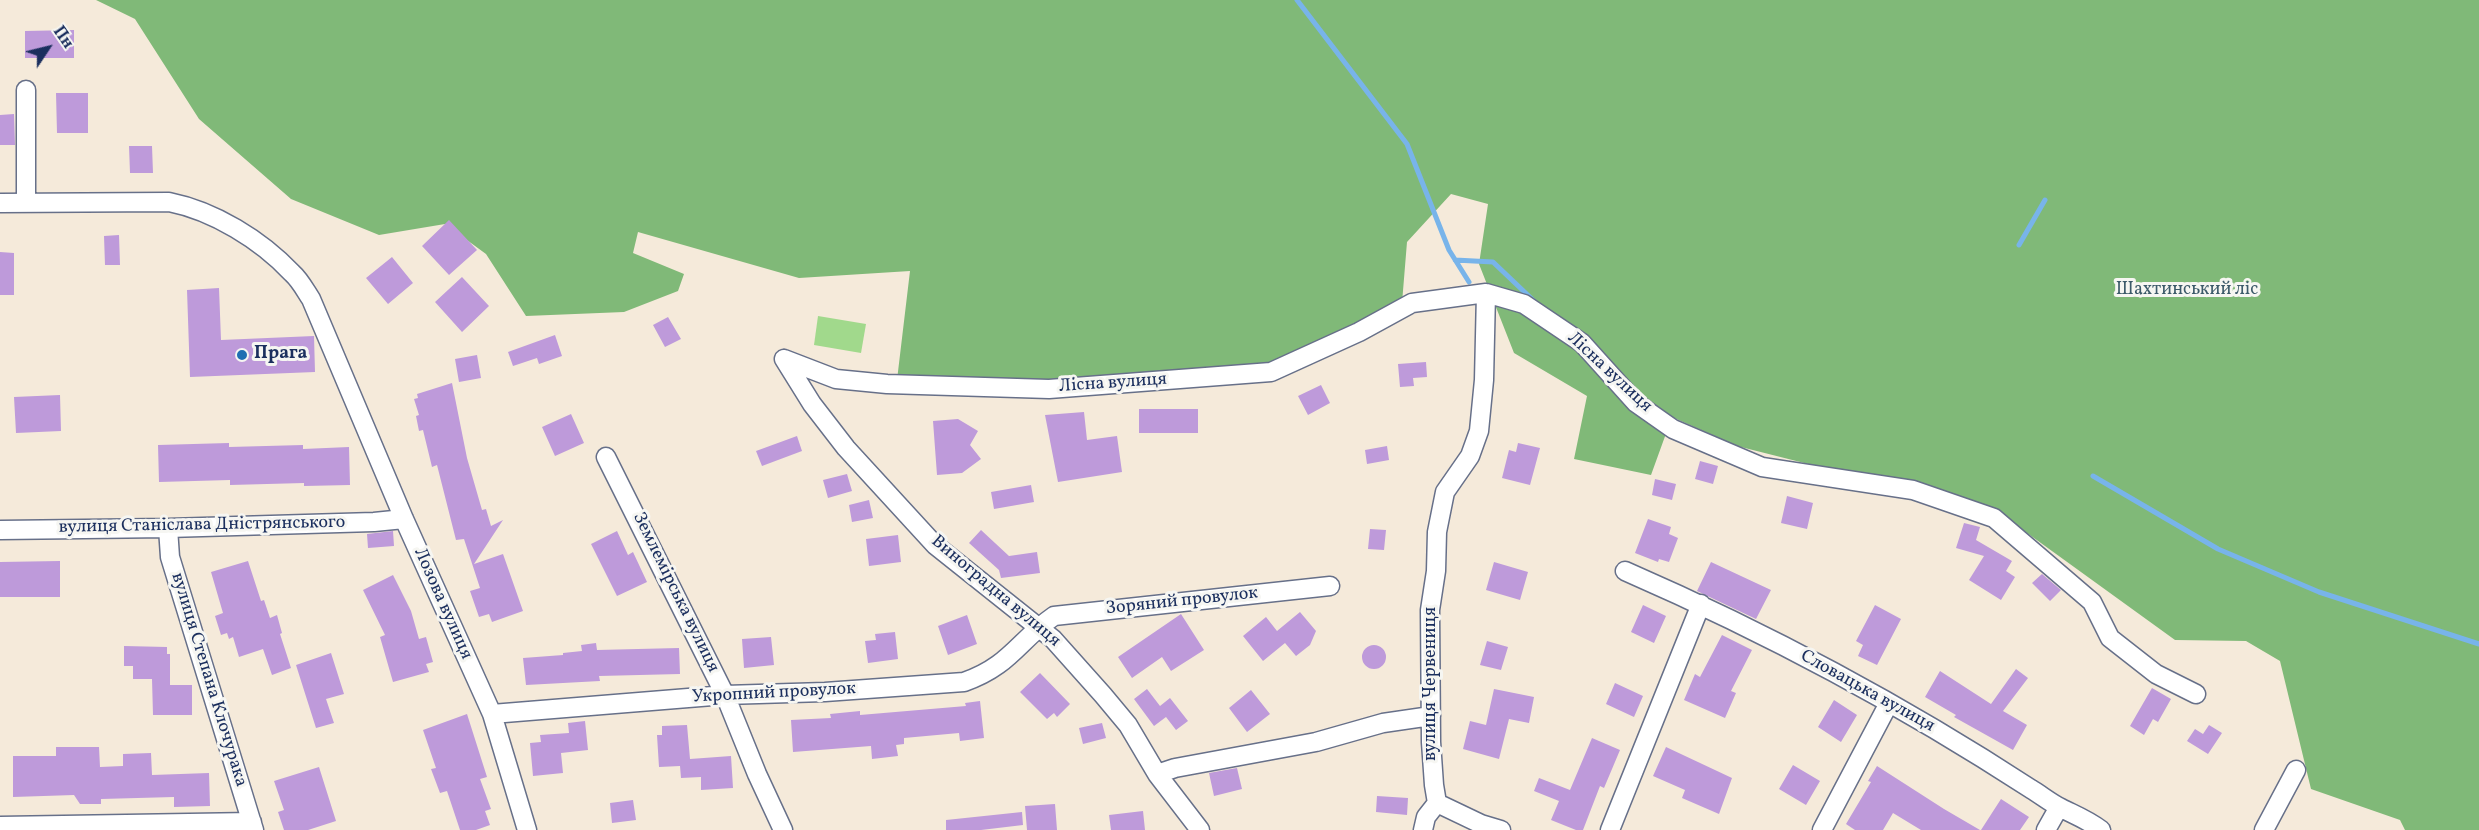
<!DOCTYPE html>
<html>
<head>
<meta charset="utf-8">
<style>
	body { margin:0 }
	#map { position:relative; width:2479px; height:830px; overflow:hidden; background:#f5eada; font-family:Vollkorn,serif }
	canvas { display:block }
	.north { position:absolute; left:18px; top:18px; width:60px; height:60px; -webkit-text-stroke:4px #f6f6f2; paint-order:stroke; rotate:55deg; font-size:16px; font-weight:700; line-height:24px; text-align:center; color:#1b2f5e }
	.north::after { content:''; display:block; margin:auto; width:21px; height:27px; background:#1b2f5e; clip-path:polygon(50% 0,100% 100%,50% 72%,0 100%) }
</style>
</head>
<body>
<div id="map">
<canvas width="2479" height="830"></canvas>
<div class="north">Пн</div>
</div>
<script>
const ctx = document.querySelector('canvas').getContext('2d');
ctx.lineJoin = 'round';
function paint(path, color) { ctx.fillStyle = color; ctx.fill(path, 'evenodd'); }
function trace(path, color, width, dash) { ctx.strokeStyle = color; ctx.lineWidth = width; ctx.lineCap = dash ? 'butt' : 'round'; ctx.setLineDash(dash || []); ctx.stroke(path); }
function drawText(font, color, halo, rows, align = 'center') {
  ctx.font = font + ' Vollkorn,serif'; ctx.lineWidth = 6; ctx.setLineDash([]); ctx.textBaseline = 'middle'; ctx.strokeStyle = halo; ctx.fillStyle = color; for (const [text, x, y, turn = 0] of rows) {
    ctx.save(); ctx.translate(x, y); ctx.rotate((+turn || 0) * Math.PI / 180); ctx.textAlign = isNaN(turn) ? turn : align; if (halo) ctx.strokeText(text, 0, 0); ctx.fillText(text, 0, 0); ctx.restore();
  }
}
paint(new Path2D(`
	M818,316L866,324L861,353L814,345Z`), '#a1d98c');
paint(new Path2D(`
	M96,0H2479V830H2405L2400,820L2311,789L2280,661L2246,641L2175,640L1998,512L1737,446L1672,417L1651,475L1574,459L1587,396L1514,353L1479,264L1488,204L1451,194L1407,242L1402,303L1306,358L1210,380L1027,389L897,380L910,271L799,278L638,232L633,253L684,274L678,291L624,312L526,316L486,254L445,224L379,235L291,199L199,119L135,19Z`), '#80b978');
trace(new Path2D(`
	M1297,0L1407,144L1449,250L1469,282
	M2019,245L2045,200
	M1455,260L1493,262L1535,302
	M2093,476L2218,549L2319,592L2479,644`), '#78b4ea', 5);
paint(new Path2D(`
	M74,30V58H25V31Z
	M56,93H88V133H57Z
	M14,114L15,145H0V115Z
	M129,146H152L153,173H130Z
	M449,220L477,250L449,275L422,246Z
	M119,235L120,265H105L104,236Z
	M0,252L14,253V295H0Z
	M392,257L413,283L388,304L366,278Z
	M462,277L489,306L462,332L435,302Z
	M219,288L221,340L314,336L315,372L190,377L187,290Z
	M668,317L681,339L665,347L653,325Z
	M555,335L562,356L539,364L537,358L513,366L508,352Z
	M477,355L481,378L459,382L455,359Z
	M1426,362L1427,377L1413,378L1414,386L1400,387L1398,364Z
	M452,383L467,458L482,510L486,509L491,526L503,520L474,564L503,554L523,611L492,622L489,614L479,617L470,591L480,588L464,539L456,540L437,465L432,467L423,430L419,431L416,416L419,415L414,399L418,398L417,394Z
	M1321,385L1330,403L1308,415L1298,396Z
	M60,395L61,431L16,433L14,397Z
	M1139,409H1198V433H1139Z
	M1084,412L1087,440L1117,436L1122,472L1058,482L1045,415Z
	M571,414L584,443L555,456L542,427Z
	M958,419L978,431L970,445L981,459L962,473L937,475L933,421Z
	M797,436L802,451L762,466L756,451Z
	M229,443V447L303,445V449L349,447L350,485L304,486V483L230,485V480L159,482L158,445Z
	M1518,443L1540,448L1530,485L1502,478L1509,450L1516,452Z
	M1387,446L1389,460L1367,464L1365,450Z
	M1700,461L1718,466L1713,484L1695,479Z
	M847,474L852,491L828,498L823,480Z
	M1655,479L1676,484L1672,500L1652,495Z
	M1031,485L1034,502L994,509L991,492Z
	M1787,496L1813,503L1807,529L1781,523Z
	M869,500L873,518L852,522L849,505Z
	M1648,519L1671,527L1669,534L1678,538L1669,562L1659,559L1658,562L1635,553Z
	M1964,523L1980,527L1976,540L2012,561L2006,571L2015,577L2001,600L1969,580L1984,556L1956,548Z
	M1370,529L1386,530L1384,550L1368,549Z
	M981,530L1009,556L1037,552L1040,573L1001,578L999,570L969,543Z
	M393,531L394,546L368,548L367,534Z
	M617,531L628,555L633,552L647,582L617,596L591,544Z
	M898,535L901,562L869,566L866,539Z
	M60,561V597H0V562Z
	M248,561L261,601L264,600L270,618L277,615L282,633L280,634L291,668L272,675L263,649L239,657L233,637L229,639L227,633L221,635L215,616L223,613L211,572Z
	M1494,562L1528,572L1520,600L1486,590Z
	M1711,562L1771,590L1756,619L1697,591Z
	M2042,574L2061,590L2050,601L2032,583Z
	M393,575L411,611L419,639L426,637L433,662L426,664L429,672L393,682L380,637L385,635L363,590Z
	M1643,605L1666,616L1654,643L1631,632Z
	M1875,605L1901,619L1877,665L1858,656L1863,645L1856,641Z
	M1300,612L1316,631L1310,645L1296,656L1285,643L1263,661L1243,636L1266,617L1277,631Z
	M1181,614L1204,650L1171,671L1162,657L1132,678L1118,657Z
	M967,615L977,644L948,655L938,626Z
	M895,632L898,659L868,663L865,641L876,640L875,634Z
	M1722,635L1752,650L1731,691L1736,693L1725,718L1684,700L1695,674L1700,677Z
	M771,637L774,665L744,668L742,639Z
	M1487,641L1508,647L1501,670L1480,665Z
	M596,643L597,650L679,648L680,674L599,676L600,681L526,685L523,658L563,655V653L582,651L581,645Z
	M1362 657a12 12 0 1 1 24 0a12 12 0 1 1-24 0Z
	M124,646L167,647V654H170V685H192V715H153L152,679H133V666H124Z
	M331,653L344,694L326,699L334,723L316,728L296,665Z
	M2016,669L2028,678L2003,711L2027,725L2013,750L1954,717L1956,715L1925,697L1940,671L1991,704Z
	M1040,673L1070,704L1057,717L1054,713L1047,719L1020,692Z
	M1615,683L1643,696L1634,717L1606,704Z
	M2152,688L2171,699L2158,722L2153,719L2144,735L2130,726Z
	M1147,689L1160,706L1170,698L1188,721L1176,730L1166,717L1154,726L1134,699Z
	M1494,689L1534,697L1529,723L1509,719L1499,759L1463,749L1470,721L1486,725Z
	M1251,690L1270,714L1247,732L1229,708Z
	M1834,700L1857,715L1841,742L1818,727Z
	M980,701L984,738L960,741L959,733L904,738V744L896,745L898,756L872,759L871,746L793,752L791,720L831,718L830,714L860,711V715L966,706L965,703Z
	M467,714L487,777L480,779L491,809L485,811L490,825L476,830H460L447,791L440,793L431,769L436,768L423,730Z
	M585,721L588,750L561,753L563,773L533,776L530,743L541,742L540,735L569,733L568,723Z
	M1102,723L1106,738L1083,744L1079,728Z
	M687,725L690,759L731,756L733,788L701,790V777L681,778L680,766L659,767L657,735H662V726Z
	M2209,725L2222,733L2208,754L2187,741L2195,729L2203,734Z
	M1592,738L1620,750L1604,788L1600,786L1583,830H1576L1551,820L1559,801L1534,791L1539,778L1570,790Z
	M56,747H99L100,767L123,766V754L151,753L152,775L209,773L210,806L174,807V797L101,799V804H80L74,795L13,797V756H56Z
	M1666,747L1732,778L1719,814L1682,798L1685,790L1653,776Z
	M1793,765L1820,781L1806,805L1779,789Z
	M1877,766L1944,809L1980,830H1921L1893,813L1883,830H1855L1846,824L1871,782L1868,781Z
	M319,767L336,821L308,830H284L278,812L284,810L274,781Z
	M1237,768L1242,789L1214,796L1209,773Z
	M1377,796L1408,798L1407,815L1376,812Z
	M2001,799L2029,817L2020,830H1981Z
	M633,800L636,820L612,823L610,803Z
	M1055,804L1057,830H1027L1025,806Z
	M1143,811L1145,830H1111L1109,815Z
	M1022,812L1023,825L981,830H946V820Z`), '#be9ada');
const minor = new Path2D(`
	M0,203L169,202C214,211 261,240 292,273C300,280 305,290 311,299L404,519L492,714L527,830
	M26,203V90
	M784,359L836,379L887,384L1049,389L1271,372L1359,332L1412,303L1486,293L1524,304L1582,343L1636,403L1673,429L1762,467L1913,490L1994,518L2092,602L2110,638L2156,674L2196,694
	M784,359L812,404L846,448L935,545L1053,639L1103,695L1128,725L1157,774L1200,830
	M606,457L725,695L757,774L783,830
	M168,528L170,557L254,830
	M0,530L168,528L374,522L404,519
	M1625,571C1765,632 1902,705 2031,789C2041,795 2051,803 2061,808C2075,815 2088,820 2101,830
	M492,714L725,695L825,692L964,682C1010,666 1018,641 1054,616L1330,586
	M1157,774L1175,768L1316,742L1383,723L1431,716
	M1437,803L1481,824L1501,830
	M0,826L252,822
	M1423,830L1426,817L1437,803L1434,785L1431,742L1430,610L1436,571L1437,532L1445,492L1470,456L1479,431L1484,380L1486,293
	M1610,830L1701,604
	M1822,830L1889,703
	M2046,830L2059,807
	M2264,830L2296,770`);
trace(minor, '#677089', 21);
trace(minor, '#fff', 18);
for (const [x, y, r, color] of [
	[242,355,6,"#1f6fb2"]
]) { const dot = new Path2D(); dot.arc(x, y, r, 0, 2 * Math.PI); ctx.fillStyle = color; ctx.fill(dot); trace(dot, '#f6f6f2', 2); }
drawText('18px', '#3c5a6a', '#f6f6f2', [
	["Шахтинський ліс",2187,291]
]);
drawText('bold 18px', '#1b2f5e', '#f6f6f2', [
	["Прага",254,355]
], 'left');
drawText('18px', '#1b2f5e', '#f6f6f2', [
	["Лісна вулиця",1609,373,43],
	["Лісна вулиця",1113,384,-4],
	["вулиця Станіслава Дністрянського",202,526,-1],
	["Виноградна вулиця",995,592,40],
	["Землемірська вулиця",675,593,64],
	["Зоряний провулок",1182,602,-6],
	["Лозова вулиця",442,604,66],
	["вулиця Степана Клочурака",208,680,73],
	["вулиця Червениця",1432,684,-90],
	["Словацька вулиця",1867,692,29],
	["Укропний провулок",774,694,-3]
]);
</script>
</body>
</html>
